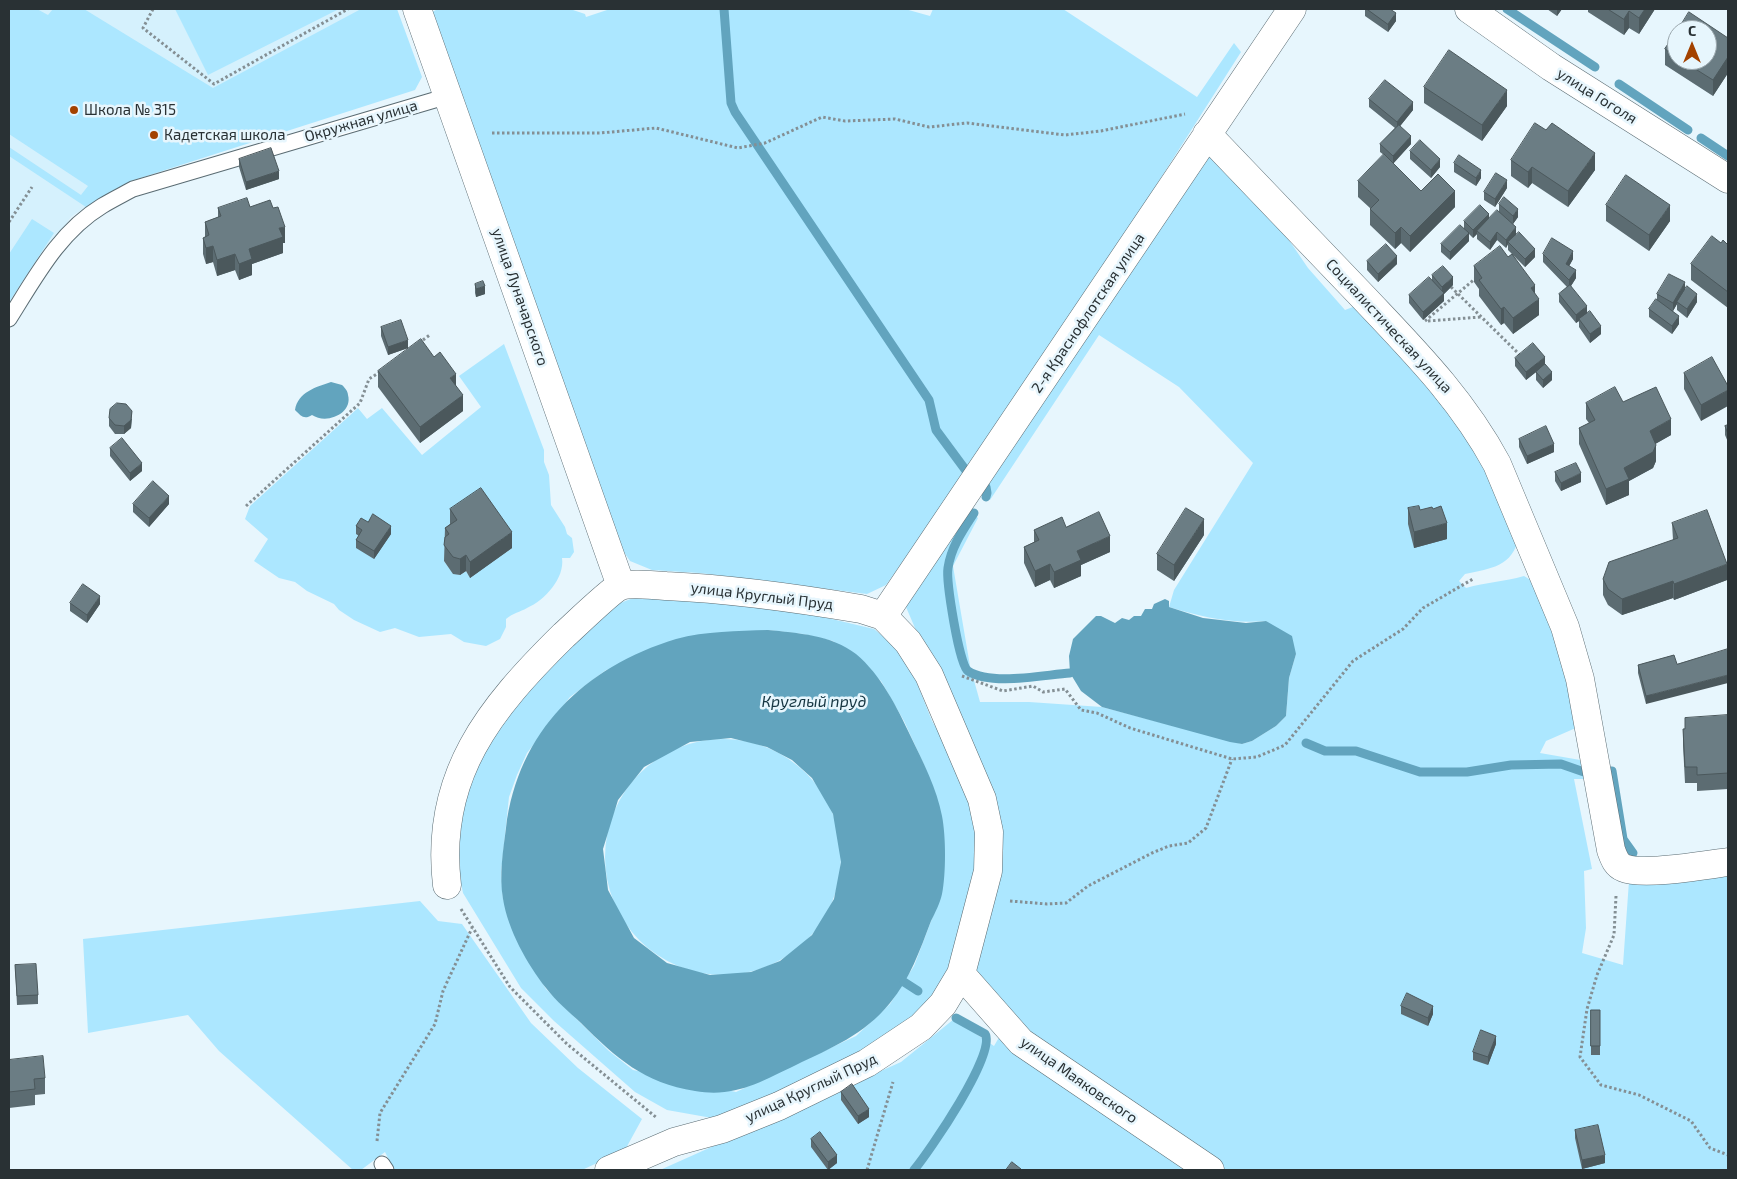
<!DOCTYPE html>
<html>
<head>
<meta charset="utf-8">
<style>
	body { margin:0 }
	#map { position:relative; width:1737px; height:1179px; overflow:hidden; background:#e7f6fd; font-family:"Exo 2",sans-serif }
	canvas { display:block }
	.frame { position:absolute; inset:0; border:10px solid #293134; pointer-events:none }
	.north { position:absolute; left:1667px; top:20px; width:50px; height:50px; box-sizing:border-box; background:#e7f6fd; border:1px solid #9ba7ad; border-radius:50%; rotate:0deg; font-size:14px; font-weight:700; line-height:20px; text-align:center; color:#293134 }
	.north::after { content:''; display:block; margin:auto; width:18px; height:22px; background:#a34200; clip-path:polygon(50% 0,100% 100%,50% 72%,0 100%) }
</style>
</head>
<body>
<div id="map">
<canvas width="1737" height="1179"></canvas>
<div class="frame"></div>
<div class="north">С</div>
</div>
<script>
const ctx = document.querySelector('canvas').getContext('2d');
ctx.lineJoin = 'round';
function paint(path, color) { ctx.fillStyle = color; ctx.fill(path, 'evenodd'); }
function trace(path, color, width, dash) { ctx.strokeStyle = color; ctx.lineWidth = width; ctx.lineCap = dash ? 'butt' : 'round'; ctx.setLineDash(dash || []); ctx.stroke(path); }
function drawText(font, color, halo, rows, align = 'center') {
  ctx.font = font + ' "Exo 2",sans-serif'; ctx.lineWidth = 5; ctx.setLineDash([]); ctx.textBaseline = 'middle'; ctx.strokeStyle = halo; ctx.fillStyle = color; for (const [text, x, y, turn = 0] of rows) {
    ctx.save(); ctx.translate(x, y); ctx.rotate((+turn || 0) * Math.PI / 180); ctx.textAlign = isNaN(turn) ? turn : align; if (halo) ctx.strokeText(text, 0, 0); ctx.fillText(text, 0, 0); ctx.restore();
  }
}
paint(new Path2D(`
	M9,9H377L71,217L9,308Z`), '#d5f1fd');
paint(new Path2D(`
	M9,9H37L48,15L53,9H84L213,88L361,9H397L422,77L415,90L131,181L86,207L9,156V147L81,195L88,186L9,134Z
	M175,9H339L208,75Z
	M438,9H570L585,14L586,17L610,9H905L930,16L933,9H1063L1197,97L1234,43L1241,52L1127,231L967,472L886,585L867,594L700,573L652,570L630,561L619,545L432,12Z
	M1201,157H1217L1276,221L1308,268L1345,310L1358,305L1457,412L1519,537C1512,567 1492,568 1465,574L1459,581L1466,588C1486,582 1504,582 1524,576L1534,582L1551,619L1578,727L1546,741L1540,753L1586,761L1590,779H1574L1592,869L1584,871L1586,928L1582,953L1623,965L1629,881L1728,869V1170H660L901,1062L954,1019L994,1046L1008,1022L975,973V764L949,685L918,635L906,607L918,578L967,509L978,518L953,566L970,666L980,702H1029L1102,707L1242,744L1252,741L1276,726L1286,716L1289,678L1296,654L1266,621C1232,624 1201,617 1169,607L1174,590L1253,463L1179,387L1099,335L990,500L978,492Z
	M32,219L54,233L9,302V254Z
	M504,344L544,450V462L549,475L551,505L565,527L567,534L572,538L574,552L570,558H562C565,578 545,600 527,608C520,612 513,613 506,619V627L500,639L486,646L464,642L451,634L419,637L395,628L380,632L354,620L339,610L334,604L307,591L295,582L279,578L254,561L268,539L245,519L250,506L358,408L367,419L382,408L422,455L481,407L459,376ZM512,548L470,577L466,571L460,575L453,573L444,561Z
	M650,594L798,611L874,629L896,647L913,673L932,721L947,746L974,806L980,838L973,892L947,974L917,1016L866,1053L732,1116L712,1118L667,1110L635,1092L554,1021L521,988L463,893L457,864L455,837L472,774L518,697L618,604L638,596ZM768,630L803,634L833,641L881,681L904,721L925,767L941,895L914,966L890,1004L856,1036L736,1092L633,1070L609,1051L546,989L521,948L503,899L501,873L509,797L517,775L527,753L570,697L606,670Z
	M605 857a118 118 0 1 1 236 0a118 118 0 1 1-236 0Z
	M420,901L438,921L462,924L531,1023L578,1068L642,1119L625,1150L582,1170H394L385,1152L361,1170H353L219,1051L188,1015L88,1033L83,939Z`), '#ace7ff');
paint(new Path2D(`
	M331,382L342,385C344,387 348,391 348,395C353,413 327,425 312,415C304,420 301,416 295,410C298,392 316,387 331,382Z
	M1165,599L1169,601V607L1203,618L1246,623L1266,621L1292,636L1296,654L1289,678L1286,716L1276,726L1252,741L1242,744L1230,742L1102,707L1081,691L1070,673L1069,656L1073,639L1096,616H1101L1115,623L1122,618L1129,620L1134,616H1141L1145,609H1152L1154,604Z
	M768,630C797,633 832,635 856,654C881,675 897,707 911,737C923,762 937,789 942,816C946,837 946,873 942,894C940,903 935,913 931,921C920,950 910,979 890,1003C864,1035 831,1048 796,1065C760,1082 735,1098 695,1091C644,1083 616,1058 581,1023C569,1012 556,1001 546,988C527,964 508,930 503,899C499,875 503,851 506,828C518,731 584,667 676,639C706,631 737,631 768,630ZM731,738L767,747L792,760L812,778L833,814L841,862L834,899L812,935L780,961L751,972L710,975L667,963L634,938L608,890L603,849L618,800L644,767L690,742Z`), '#62a4be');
trace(new Path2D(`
	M724,9L731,103L735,112L929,400L936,430L967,472
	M1507,9L1595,67
	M1619,84L1688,130
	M1701,138L1728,156
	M986,487L987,493L986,497
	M974,513C963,530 951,547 948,568C946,581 959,665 968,671C991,686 1043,675 1070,673
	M1306,743L1325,751H1356L1420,772H1467L1511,765L1561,764L1584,772
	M1612,771L1623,839L1633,853
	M904,982L918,991
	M914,1170C929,1152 997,1053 985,1034L956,1018`), '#62a4be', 9);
const service = new Path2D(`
	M9,319C35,278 59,232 102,206C112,200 122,195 133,189L448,96
	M382,1164L386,1170`);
const minor = new Path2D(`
	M417,9L621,586
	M1469,9L1551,67L1728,179
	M1207,134C1260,189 1313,244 1365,299C1415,352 1462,399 1497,464L1565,627L1580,679L1611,850C1614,858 1616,865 1624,868C1642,876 1707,865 1728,862
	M883,616L1292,9
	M447,885C434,776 490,708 563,636C573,627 610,591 620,586C629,583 655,585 666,586C731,589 796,598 861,609L883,616L908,642L929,675L982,799L989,832L988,871L961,974L943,1004L921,1027L867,1063L779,1106L722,1129L674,1142L609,1170
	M961,974L1021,1042L1210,1170`);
trace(service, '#5b6c73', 17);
trace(minor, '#5b6c73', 29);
trace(new Path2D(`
	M153,9L143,28L214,84L348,9
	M492,133H600L656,128L738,148L765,143L822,117L845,121L895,119L929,127L967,123L1065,135L1101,131L1185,114
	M9,222L32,187
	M1451,287L1522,357
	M1425,321L1476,278
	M1428,321L1481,317
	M419,343L431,334
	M246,506L360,403L369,379L380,372
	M962,676L1003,691L1033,686L1043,692L1065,689L1081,710L1097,713L1130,728L1232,759L1257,757L1285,745L1353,661L1403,629L1423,608L1473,579
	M1616,896L1614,935L1597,975L1587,1009L1580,1057L1601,1085L1639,1095L1691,1121L1710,1148L1728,1155
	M1010,901L1047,904L1066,903L1088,886L1152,853L1169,846L1188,843L1206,828L1232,759
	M461,909L510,987L567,1044L657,1118
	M377,1141L380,1113L435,1024L443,991L472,928
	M867,1170L893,1082`), '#848f94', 3, [2.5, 2.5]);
trace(service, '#fff', 15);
trace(minor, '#fff', 28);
paint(new Path2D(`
	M1365,9H1390L1396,21L1388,32L1365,16Z
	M1547,9H1562L1557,16Z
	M1588,9H1655L1639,34L1629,28L1624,35L1588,12Z
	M1677,31V60H1707L1728,38V73L1713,96L1665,65V49Z
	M1424,87L1507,106L1482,141L1424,103Z
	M1369,99L1413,110L1400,126L1411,144L1393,163L1421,191L1455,207L1410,252L1401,243L1395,249L1370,225V208L1358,197V181L1384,155L1380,152V144L1395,128L1369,107Z
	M1410,151L1440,167L1431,178L1410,159Z
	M239,159L279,179L246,190L239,167Z
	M1511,160L1595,170L1568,207L1532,183L1528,188L1511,176Z
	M1454,163L1481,178L1476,186L1454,172Z
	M1507,188L1495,207L1484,200V192Z
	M1499,204L1518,217L1513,224L1516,235L1535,257L1525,267L1513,255L1535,294L1539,315L1513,334L1504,323L1501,325L1479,296V289L1474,282V266L1508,257L1512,254L1508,250V244L1506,248L1497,240L1490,250L1477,239V234L1473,238L1469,234V241L1450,260L1441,252V244L1464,228V221L1489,219L1499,211Z
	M1606,205L1670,221L1649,251L1606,221Z
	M250,207L285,243H283V253L252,264V275L239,280L235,270L217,276L213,262L206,264L203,254V238L205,237V222L218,217V208Z
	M1721,243L1728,245V308L1691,280V264Z
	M1543,254L1573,259L1569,266L1576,278L1571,286L1587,313L1601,334L1590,343L1579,327V321L1576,323L1559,302V294L1567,287L1543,262Z
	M1367,261L1397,264L1378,282L1367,270Z
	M1432,275L1453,285L1444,294V301L1423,320L1409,303V295L1432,280Z
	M475,284L485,294L476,297L475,293Z
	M1685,291L1697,302L1687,318L1677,310V304L1673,311L1679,324L1672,334L1649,317V309L1657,300V294Z
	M381,327L408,348L388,355L381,336Z
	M434,357L456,386L463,411L420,443L378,387V371Z
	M1515,358L1545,364L1552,380L1543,388L1536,380V372L1526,380L1515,366Z
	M1684,373L1728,386L1701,421L1684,389Z
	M1623,402L1671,435L1655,444L1656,461L1653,468L1629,481V495L1606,505L1579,444V428L1589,423L1586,419V403Z
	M109,418L132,419L131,428L124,434H115L109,426Z
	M1728,425V442L1725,435V426Z
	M1519,439L1554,452L1527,464L1519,447Z
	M110,448L142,471L130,481L110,456Z
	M1555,472L1581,482L1561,491L1555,481Z
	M133,504H169L149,527L133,512Z
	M1408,508L1420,510L1447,539L1414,548L1408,524Z
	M450,509L512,548L470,578L466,571L460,575L453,574L444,561L445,528L450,524Z
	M368,522L391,534L374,559L356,548V540L359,536L356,534V526Z
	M1672,523L1727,580L1674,600L1673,598L1622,615L1608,605L1603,595V579L1673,540Z
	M1066,527L1110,552L1081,565V576L1054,588L1050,580L1035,587L1024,563V547L1034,542V530Z
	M1204,535L1174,581L1157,570V554Z
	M70,603L100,604L87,623L70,611Z
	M1674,655L1646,704L1638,673V665Z
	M1728,715V789L1697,791V783H1685L1683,745V729Z
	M15,965L38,995V1004L17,1005Z
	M1401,1006L1433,1014L1428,1026L1401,1014Z
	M1591,1010H1600V1055H1591Z
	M1496,1044L1488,1065L1473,1060V1052Z
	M9,1060L45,1078V1094L35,1095V1105L9,1108Z
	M841,1092L869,1117L858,1124L841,1100Z
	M1575,1130L1605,1163L1582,1169L1575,1138Z
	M811,1139L837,1163L828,1170L811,1147Z`), '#5c6c72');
paint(new Path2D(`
	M1557,9H1562L1557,16Z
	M1645,9H1655L1639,34V18Z
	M1629,11V28L1624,35V19Z
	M1396,13V21L1388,32V24Z
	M1728,57V73L1713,96V80Z
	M1507,90V106L1482,141V125Z
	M1413,102V110L1397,130V122Z
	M1411,136V144L1393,164V156Z
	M1595,153V170L1568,207V191Z
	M1440,159V167L1431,178V170Z
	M1532,167V183L1528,188V172Z
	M1481,170V178L1476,186V178Z
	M279,171V179L246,190V182Z
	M1507,180V188L1495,207V199Z
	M1455,191V207L1410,252V236Z
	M1670,205V221L1649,251V235Z
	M1518,209V217L1513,224V216Z
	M1489,214V222L1477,231V234L1473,238V230Z
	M285,227V243H283V253L252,264V275L239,280V264L249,249L279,228Z
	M1401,227V243L1395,249V233Z
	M1516,227V235L1508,242V244L1506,248V240Z
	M1497,232V240L1490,250V242Z
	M1469,233V241L1450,260V252Z
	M213,246V262L206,264V248Z
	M1535,249V257L1525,267V259Z
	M1573,251V259L1566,272V264Z
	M235,254V270L217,276V260Z
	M1397,256V264L1378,282V274Z
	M1576,270V278L1569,289V280Z
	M1453,277V285L1444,294V301L1423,320V312L1442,295V287Z
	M1685,282V291L1677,302V304L1673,311V303Z
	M1535,285V301L1531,288Z
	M485,286V294L476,297V289Z
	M1697,294V302L1687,318V309Z
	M1539,299V315L1513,334V318Z
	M1587,306V315L1579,319V321L1576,323V315Z
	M1504,307V323L1501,325V309Z
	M1679,316V324L1672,334V326Z
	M1601,326V334L1590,343V334Z
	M408,340V348L388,355V347Z
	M1545,357V365L1526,380V372Z
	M1552,372V380L1543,388V380Z
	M456,374V390L450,378Z
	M1728,390V406L1701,421V405Z
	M463,395V411L420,443V427Z
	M132,411L131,428L124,434V426Z
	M1671,419V435L1650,447V431Z
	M1554,444V452L1527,464V456Z
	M1656,445V461L1653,468L1629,481V495L1606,505V489L1624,468Z
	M142,463V471L130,481V473Z
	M1581,473V482L1561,491V483Z
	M169,496V504L149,527V518Z
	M1204,519V535L1174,581V565Z
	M1447,523V539L1414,548V532Z
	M391,526V534L374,559V551Z
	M512,532V548L470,578V562Z
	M1110,536V552L1081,565V576L1054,588V572L1077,551Z
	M466,555V571L460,575V559Z
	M1050,564V580L1035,587V571Z
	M1727,564V580L1674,600V584Z
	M1673,581V598L1622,615V599Z
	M100,596V604L87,623V615Z
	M1728,675V683L1646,704V696Z
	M1433,1006V1014L1428,1026V1018Z
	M1496,1036V1044L1488,1065V1057Z
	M869,1109V1117L858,1124V1116Z
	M837,1155V1163L828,1170V1162Z
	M1605,1155V1163L1582,1169V1160Z`), '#4b585c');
const building = new Path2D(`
	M1367,9H1390L1396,13L1388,24Z
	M1608,9H1645L1639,18L1629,11L1624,19Z
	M1689,12L1728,38V57L1713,80L1681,60H1707V30H1678Z
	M1677,31V57L1665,49Z
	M1449,50L1507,90L1482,125L1424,87Z
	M1385,80L1413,102L1397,122L1369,99Z
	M1535,123L1546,130L1552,123L1595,153L1568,191L1532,167L1528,172L1511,160Z
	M1399,125L1411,136L1393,156L1380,144Z
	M1420,140L1440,159L1431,170L1410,151Z
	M271,148L279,171L246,182L239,159Z
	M1384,154L1421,191L1438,174L1455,191L1410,236L1401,227L1395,233L1370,209L1379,200L1358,181Z
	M1459,155L1481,170L1476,178L1454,163Z
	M1496,173L1507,180L1495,199L1484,192Z
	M1626,175L1670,205L1649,235L1606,205Z
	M1504,197L1518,209L1513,216L1499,204Z
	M247,198L250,207L270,200L273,208L278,207L285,227L279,228L283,237L249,249L252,259L239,264L235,254L217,260L213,246L206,248L203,238L209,235L205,222L221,216L218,208Z
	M1480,205L1489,214L1473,230L1464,221Z
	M1497,210L1516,227L1506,240L1497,232L1490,242L1477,231Z
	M1460,225L1469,233L1450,252L1441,244Z
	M1519,232L1535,249L1525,259L1508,242Z
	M1712,236L1721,243L1723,240L1728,245V292L1691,264Z
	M1552,238L1573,251L1566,264L1576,270L1569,280L1543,254Z
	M1386,244L1397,256L1378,274L1367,261Z
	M1500,246L1508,257L1512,254L1535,285L1531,288L1539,299L1513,318L1504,307L1501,309L1479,280L1482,278L1474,266Z
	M1443,266L1453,277L1442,287L1432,275Z
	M1669,274L1685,282L1673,303L1657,294Z
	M1429,277L1444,293L1423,312L1409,295Z
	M483,281L485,286L476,289L475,284Z
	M1570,285L1587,306L1576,315L1559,294Z
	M1687,286L1697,294L1687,309L1677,302Z
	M1656,299L1679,316L1672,326L1649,309Z
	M1590,311L1601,326L1590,334L1579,319Z
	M401,320L408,340L388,347L381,327Z
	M421,339L434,357L440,352L456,374L450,378L463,395L420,427L378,371Z
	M1533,343L1545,357L1526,372L1515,358Z
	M1712,357L1728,386V390L1701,405L1684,373Z
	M1545,364L1552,372L1543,380L1536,372Z
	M1615,387L1623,402L1656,387L1671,419L1650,431L1656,445L1653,452L1624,468L1629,479L1606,489L1579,428L1595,420L1586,403Z
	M117,403L126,404L132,411L131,420L124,426L115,425L109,418L110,409Z
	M1728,425V434L1725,426Z
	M1546,426L1554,444L1527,456L1519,439Z
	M122,438L142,463L130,473L110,448Z
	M1576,463L1581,473L1561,483L1555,472Z
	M153,481L169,496L149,518L133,504Z
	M481,488L512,532L470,562L466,555L460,559L453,557L444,545L445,537L449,534L445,528L457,520L450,509Z
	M1419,506L1420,510L1432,507L1433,509L1441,506L1447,523L1414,532L1408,508Z
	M1186,508L1204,519L1174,565L1157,554Z
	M1707,510L1727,564L1674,584L1673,581L1622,599L1608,589L1603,579L1609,562L1678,538L1672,523Z
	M1099,512L1110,536L1077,551L1081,560L1054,572L1050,564L1035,571L1024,547L1039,540L1034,530L1062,517L1066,527Z
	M373,514L391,526L374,551L356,540L362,530L356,526L361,518L368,522Z
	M83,584L100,596L87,615L70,603Z
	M1728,649V675L1646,696L1638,665L1674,655L1677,664Z
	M1728,715V773L1697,775V767H1685L1683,729H1685V718Z
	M36,964L38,995L17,996L15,965Z
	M1407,993L1433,1006L1428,1018L1401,1006Z
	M1591,1010H1600V1046H1591Z
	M1481,1030L1496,1036L1488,1057L1473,1052Z
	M43,1056L45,1078L34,1079L35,1089L9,1092V1060Z
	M852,1084L869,1109L858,1116L841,1092Z
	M1598,1125L1605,1155L1582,1160L1575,1130Z
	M820,1132L837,1155L828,1162L811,1139Z
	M1012,1162L1021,1169L1020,1170H1006Z`);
paint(building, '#6b7d84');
trace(building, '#4b585c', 1);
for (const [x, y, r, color] of [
	[74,110,5,"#a34200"],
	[154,135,5,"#a34200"]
]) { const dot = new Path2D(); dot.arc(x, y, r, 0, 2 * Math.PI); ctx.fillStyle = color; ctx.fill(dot); trace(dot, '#e7f6fd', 2); }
drawText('15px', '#293134', '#e7f6fd', [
	["улица Гоголя",1597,96,32],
	["Окружная улица",361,121,-16],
	["улица Луначарского",520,297,71],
	["2-я Краснофлотская улица",1088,313,-56],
	["Социалистическая улица",1389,326,47],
	["улица Круглый Пруд",762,596,7],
	["улица Маяковского",1079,1080,35],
	["улица Круглый Пруд",811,1088,-25]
]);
drawText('15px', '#293134', '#e7f6fd', [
	["Школа № 315",84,110],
	["Кадетская школа",164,135]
], 'left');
drawText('italic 16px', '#163642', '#e7f6fd', [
	["Круглый пруд",814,702]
]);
</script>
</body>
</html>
